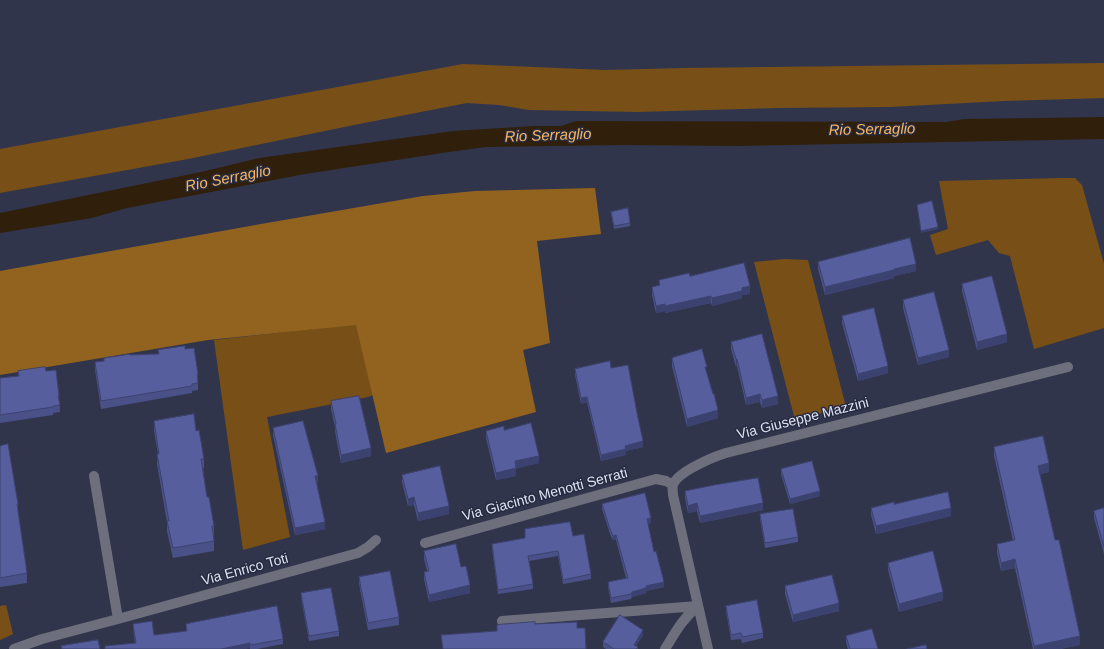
<!DOCTYPE html>
<html>
<head>
<meta charset="utf-8">
<style>
	body { margin:0 }
	canvas { display:block; background:#31354c }
</style>
</head>
<body>
<canvas width="1104" height="649"></canvas>
<script>
const ctx = document.querySelector('canvas').getContext('2d');
ctx.lineJoin = 'round';
function paint(path, color) { ctx.fillStyle = color; ctx.fill(path, 'evenodd'); }
function trace(path, color, width, dash) { ctx.strokeStyle = color; ctx.lineWidth = width; ctx.lineCap = dash ? 'butt' : 'round'; ctx.setLineDash(dash || []); ctx.stroke(path); }
function drawText(font, color, halo, rows, align = 'center') {
  ctx.font = font + ' Arial,sans-serif'; ctx.lineWidth = 3; ctx.setLineDash([]); ctx.textBaseline = 'middle'; ctx.strokeStyle = halo; ctx.fillStyle = color; for (const [text, x, y, turn = 0] of rows) {
    ctx.save(); ctx.translate(x, y); ctx.rotate((+turn || 0) * Math.PI / 180); ctx.textAlign = isNaN(turn) ? turn : align; if (halo) ctx.strokeText(text, 0, 0); ctx.fillText(text, 0, 0); ctx.restore();
  }
}
paint(new Path2D(`
	M1104,63V98L1004,101L889,107L777,108L637,112L529,110L499,105L467,103L354,125L188,159L0,193V149L463,64L605,70L685,68Z
	M1061,178H1075L1082,185L1104,264V328L1034,349L1010,256L999,253L988,240L936,255L930,235L948,229L939,181Z
	M784,259L808,260L846,407L795,420L754,262Z
	M358,324L373,395L368,397L267,417L290,537L243,550L214,340Z
	M6,605L13,634L0,640V606Z`), '#785017');
paint(new Path2D(`
	M595,188L601,234L537,241L550,343L523,350L536,412L386,453L356,325L208,340L0,375V271L261,224L423,196L475,191Z`), '#92631e');
paint(new Path2D(`
	M1104,117V139L738,146L622,145L486,147L449,152L305,174L127,208L92,218L0,233V213L201,172L259,158L453,131L534,126H561L576,121L946,122L964,119Z`), '#2f1f0b');
trace(new Path2D(`
	M94,476L118,619
	M425,543L656,479L666,481L673,485
	M502,621L698,606
	M14,649L42,639L118,619L358,553L368,547L376,540
	M665,649C675,633 683,618 698,606
	M708,649L673,495C673,492 672,488 673,485C677,472 713,457 726,453L1068,367`), '#6d707c', 10);
paint(new Path2D(`
	M611,212L630,223V226L614,229Z
	M818,262L916,271L894,276V278L825,295L818,269Z
	M690,276L750,294L742,295V298L712,306L711,303L665,313V311L656,313L652,295V287L659,286V280Z
	M962,284L1007,342L977,350L962,291Z
	M903,300L949,357L918,365L903,308Z
	M842,316L888,373L858,381L842,323Z
	M731,342L778,404L762,408L760,402L746,405L737,366L736,367L731,349Z
	M185,349L198,374V390L192,391V393L101,409L95,370V362L104,361L130,355L158,354V350Z
	M672,358L707,373L718,418L687,427L672,366Z
	M611,368L637,413L643,447L626,451V455L601,461L587,402L581,404L575,375V369Z
	M18,371H46L59,396L60,412L53,413V415L0,423V378L18,376Z
	M331,401L371,456L341,463L335,432V427L331,409Z
	M154,421L196,431L204,459V468L203,469L207,497L214,526V535L213,536L214,541V551L173,558L167,531V522L157,464L158,454L154,431Z
	M273,428L318,483H317L325,529L295,535L273,435Z
	M504,430L539,463L516,468V476L496,480L486,438V431Z
	M0,446L18,504V511L27,573V583L0,587Z
	M994,447L1049,472L1040,474L1055,540L1080,645L1060,649H1033L1015,568L1001,571L997,553V544L1013,541L994,456Z
	M781,469L820,496L790,504L781,474Z
	M402,475L449,514L418,521L414,505L408,506L402,482Z
	M685,491L763,510L700,523L697,511L688,513L685,498Z
	M602,504L651,523L648,524L654,552L664,587L646,591V593L632,597L631,599L611,603L608,587V582L626,578L616,540H613L610,534L602,509Z
	M871,508L951,516L876,534L871,515Z
	M1104,508V554L1094,518V511Z
	M760,514L798,537V542L765,548L760,519Z
	M573,536L591,574V579L563,584L558,556L529,561L533,584V589L498,594L492,549V544Z
	M424,551L461,567L470,593L429,602L424,579V572L427,571L424,559Z
	M888,563L943,600L899,612L888,570Z
	M359,577L399,617V625L368,630L359,584Z
	M785,586L839,611L793,622L785,594Z
	M301,593L339,631V636L309,641L301,598Z
	M726,606L763,633V638L742,643L741,639L731,640L726,611Z
	M133,624L154,635L186,631V624L283,639V644L257,649H250V648L135,643L133,629Z
	M643,635L636,646L638,649H606L603,647V642Z
	M846,636L878,649H848L846,643Z`), '#4a5188');
paint(new Path2D(`
	M938,227V229L921,233V231Z
	M916,264V271L894,276V278L825,295V287L894,269Z
	M750,286V294L742,295V298L712,306V298L742,288Z
	M711,296V303L665,313V306Z
	M665,304V311L656,313V306Z
	M1007,334V342L977,350V342Z
	M949,350V357L918,365V358Z
	M736,359H737V366L736,367Z
	M888,366V373L858,381V374Z
	M760,394V402L746,405V398Z
	M778,396V404L762,408V400Z
	M587,397V402L581,404V398Z
	M718,410V418L687,427V419Z
	M643,441V447L626,451V455L601,461V455L625,446Z
	M371,448V456L341,463V455Z
	M539,456V463L515,469V461Z
	M1049,463V472L1038,475V466Z
	M516,468V476L496,480V473Z
	M315,476H318V483H315Z
	M820,491V496L790,504V499Z
	M414,497V505L408,506V499Z
	M697,503V511L688,513V506Z
	M763,503V510L700,523V516Z
	M449,506V514L418,521V513Z
	M951,508V516L876,534V526Z
	M651,518V523L647,524V519Z
	M325,522V529L295,535V528Z
	M616,535V540H613V536Z
	M1015,559V568L1001,571V563Z
	M664,582V587L646,591V593L632,597L631,599L632,592L646,586Z
	M470,585V593L429,602V595Z
	M943,592V600L899,612V604Z
	M839,603V611L793,622V615Z
	M643,630V635L634,649V645Z
	M1080,636V645L1060,649H1034V646Z
	M250,643V648L246,649H221Z`), '#3c426f');
const building = new Path2D(`
	M932,201L938,227L921,231L917,205Z
	M628,208L630,223L614,226L611,212Z
	M910,238L916,264L894,269V270L825,287L818,262Z
	M744,263L750,286L742,288V291L712,298L711,296L665,306V304L656,306L652,287L660,285L659,280L689,273L690,276Z
	M992,276L1007,334L977,342L962,284Z
	M934,292L949,350L918,358L903,300Z
	M874,308L888,366L858,374L842,316Z
	M762,334L778,396L762,400L760,394L746,398L737,359H736L731,342Z
	M185,346V349L194,348L198,374H197L198,383L192,384V386L101,401L95,362L104,361V358L130,354V355L159,354L158,350Z
	M702,349L707,367H705L713,394H714L718,410L687,419L672,358Z
	M610,361L611,368L628,365L637,413L643,441L625,446L626,449L601,455L587,397L581,398L575,369Z
	M45,367L46,371L56,370L59,396H58L60,405L53,406V407L0,415V378L19,376L18,371Z
	M359,396L371,448L341,455L335,424H336L331,401Z
	M194,414L196,431L199,430L204,459H201L207,497H209L214,526H212L214,541L173,548L167,521H169L157,454H159L154,421Z
	M303,421L318,476H315L325,522L295,528L273,428Z
	M531,423L539,456L515,461L516,468L496,473L486,431L504,426V430Z
	M1043,436L1049,463L1038,466L1055,540H1059L1080,636L1034,646L1015,559L1001,563L997,544L1015,540L994,447Z
	M8,444L18,504H17L27,573L0,578V446Z
	M812,461L820,491L790,499L781,469Z
	M440,466L449,506L418,513L414,497L408,499L402,475Z
	M758,478L763,503L700,516L697,503L688,506L685,491L714,485Z
	M948,492L951,508L876,526L871,508L894,502V504Z
	M645,493L651,518L647,519L654,552L656,551L664,582L646,586V588L632,592L631,594L611,598L608,582L628,578L616,535L613,536L610,529L602,504Z
	M1104,508V547L1094,511Z
	M793,509L798,537L765,543L760,514Z
	M570,522L573,536L584,534L591,574L563,580L558,551L528,556L533,584L498,590L492,544L525,538V529Z
	M456,544L461,567L466,566L470,585L429,595L424,572L429,571L424,551Z
	M933,551L943,592L899,604L888,563Z
	M390,571L399,617L368,623L359,577Z
	M832,575L839,603L793,615L785,586Z
	M331,588L339,631L309,636L301,593Z
	M757,600L763,633L742,637L741,633L731,635L726,606Z
	M277,606L283,639L251,645L250,643L221,649H105V646L136,643L133,624L152,621L154,635L187,631L186,624Z
	M620,615L643,630L634,645L638,647L636,649H614L603,642Z
	M535,622V624L577,622V628H585L586,649H443L441,635L497,631V625Z
	M872,629L878,649H850L846,636Z
	M98,640L100,649H62L61,646Z
	M926,645L927,649H907Z`);
paint(building, '#565e9e');
trace(building, '#3c426f', 1);
drawText('14px', '#dee1f0', '#272b41', [
	["Via Giuseppe Mazzini",803,419,-14],
	["Via Giacinto Menotti Serrati",545,495,-15],
	["Via Enrico Toti",245,570,-15]
]);
drawText('italic 15px', '#f9b55b', '#272b41', [
	["Rio Serraglio",872,130,-1],
	["Rio Serraglio",548,136,-2],
	["Rio Serraglio",228,179,-11]
]);
</script>
</body>
</html>
